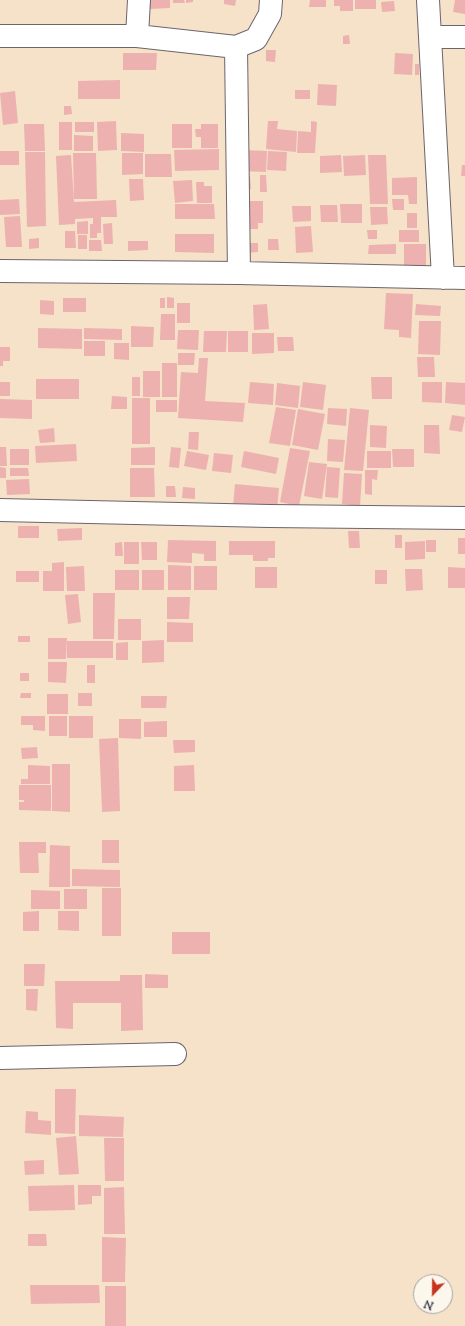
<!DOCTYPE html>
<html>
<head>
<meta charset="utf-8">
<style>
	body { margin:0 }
	#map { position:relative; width:465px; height:1326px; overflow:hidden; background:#f5e2c8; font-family:"Sorts Mill Goudy",serif }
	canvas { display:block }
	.north { position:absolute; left:413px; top:1274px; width:40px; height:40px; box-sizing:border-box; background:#fbf7ec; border:1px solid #a4a2a5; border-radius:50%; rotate:202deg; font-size:11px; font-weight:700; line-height:16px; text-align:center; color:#22223b }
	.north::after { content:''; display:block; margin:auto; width:14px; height:18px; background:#c8321e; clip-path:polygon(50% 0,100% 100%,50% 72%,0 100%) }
</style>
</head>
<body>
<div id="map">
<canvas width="465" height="1326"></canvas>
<div class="north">N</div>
</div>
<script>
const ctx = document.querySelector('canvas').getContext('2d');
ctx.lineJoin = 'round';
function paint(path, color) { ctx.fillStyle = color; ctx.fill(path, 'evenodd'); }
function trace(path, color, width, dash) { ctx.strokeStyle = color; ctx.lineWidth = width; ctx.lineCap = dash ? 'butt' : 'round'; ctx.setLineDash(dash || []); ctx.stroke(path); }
paint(new Path2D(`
	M149,0H170V8L150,9Z
	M173,0H184L185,3H173Z
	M186,0H193V2L186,3Z
	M224,0H236L235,6L224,4Z
	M310,0H326V7H309Z
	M334,0H353V11H340V6H334Z
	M355,0H376V9H355Z
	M455,0H465V14L453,12Z
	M394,1L395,11L382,12L381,2Z
	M349,35L350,44H343V36Z
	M266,50H276L275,62L266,61Z
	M123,53H157L156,70H123Z
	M395,53L413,54L412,75L394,74Z
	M415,64H419V75H415Z
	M120,80V99H78V81Z
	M318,84L337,85L336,106L317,105Z
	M295,90H310V99H295Z
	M15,91L18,123L3,125L0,93Z
	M64,106H71L72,114L64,115Z
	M116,121L117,150L98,151L97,122Z
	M268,121H278L277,129L297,131L296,152L266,149Z
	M311,121L317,122L315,153H297L298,131L311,132Z
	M59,122H72V150H59Z
	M75,122H94V132H75Z
	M24,124H44L45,151H25Z
	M172,124H192V148H172Z
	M201,124H218V148H201V137H196L195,129H201Z
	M121,133L144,134V152L121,151Z
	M74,135L93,136V151H74Z
	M219,149V170L175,171L174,150Z
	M243,150L267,151L266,172L242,171Z
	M0,151H19V165H0Z
	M268,151L287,152L286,171L267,170Z
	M25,152H45L46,226L27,227Z
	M73,153H96L97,199H74Z
	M122,153H143V174L122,175Z
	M145,154H171L172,177H145Z
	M71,155L74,202L116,200L117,217H101V233H97V238H90V224H93V218L75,219V224L59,225L56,156Z
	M341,155L342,172L320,173V156Z
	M365,155L366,175L344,176L343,156Z
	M368,155H386L388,204H370Z
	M462,165H465V176H461Z
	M260,175H266L267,192H260Z
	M244,176H250L251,189H245Z
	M417,177V204H409L408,195H392V178Z
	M129,179H143L144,200L130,201Z
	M192,180L193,201L175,203L173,181Z
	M196,182H204V186H212V203H197Z
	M19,199L20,214L0,215V200Z
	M392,199H404V210H393Z
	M245,201H263V223H258V229H246Z
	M175,204H214L215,219H175Z
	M340,204H362V223H341Z
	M320,205H337L338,222H321Z
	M292,206H311V221L293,222Z
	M370,207H387L388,224L371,225Z
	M407,213H417V228H407Z
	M20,216L22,247H6L4,217Z
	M88,221V234H77V222Z
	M112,223L113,244H104L103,224Z
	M311,226L313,252L296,253L295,227Z
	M367,230H377V239H368Z
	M399,230H419V242H399Z
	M65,231H75L76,248H65Z
	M175,234H214V253L175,252Z
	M78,235H87V249H78Z
	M39,238V248L29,249V239Z
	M268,239H278L279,250H268Z
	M89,240H101L102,251H89Z
	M128,241H148V250L128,251Z
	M246,243H258V252L246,253Z
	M396,244V254H368L369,245Z
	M404,244H426V269H404Z
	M386,293L413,294L411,338L399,337V330L384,329Z
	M167,297L174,298V308H167Z
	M63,298H86V312H63Z
	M160,298H165V308H160Z
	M40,300L54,301V315L40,314Z
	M177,303H190V323H177Z
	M267,304L269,329L254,330L253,305Z
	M416,304L441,306L440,316L415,315Z
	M161,314H175V340H160Z
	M419,321H441L440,355L418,354Z
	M131,326L154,327L153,347H131Z
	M38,328L82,329V349L38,348Z
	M84,328L122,329V340L84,339Z
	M178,330H199L198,350L177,349Z
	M204,331H227L226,352H203Z
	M228,331H248V352H228Z
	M252,333H274V353L252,354Z
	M277,337H293L294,351H278Z
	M84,341H105V356H84Z
	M114,343H129V360L114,359Z
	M0,347H10V361H3V366H0Z
	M178,353H195L194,365H178Z
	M417,357H434L435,377H418Z
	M199,358H208L205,401L245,403L243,422L178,418L181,372L198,373Z
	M162,363H177V397H162Z
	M143,371H160V397H143Z
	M132,377H140V396H132Z
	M371,377H392V399H372Z
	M36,379H79V399H36Z
	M0,382H10V396H0Z
	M250,382L274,384L273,405L248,403Z
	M303,382L326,385L323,410L300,407Z
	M422,382H442V403L422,402Z
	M446,382L465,383V405L445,403Z
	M277,383L300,386L298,408L275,405Z
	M112,396L127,397V409H111Z
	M132,398H150V444H132Z
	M0,399L32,400V419L0,418Z
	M156,400H177V412H156Z
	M276,407L296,410L290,446L269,443Z
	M328,408L347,409L346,426L327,424Z
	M350,408L369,410L363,471L344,470Z
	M298,409L325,414L318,450L292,445Z
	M452,415L465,417L462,432L449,430Z
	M370,425L387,426L386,448L370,447Z
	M424,425H439L440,454L424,453Z
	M54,428L55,442L40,443L38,430Z
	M189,432H199L198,450L188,449Z
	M328,439L345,440L343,462L327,461Z
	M76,444L77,461L36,463L35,446Z
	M0,447H6L7,466H0Z
	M155,447V465H131V448Z
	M171,447L181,448L179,468L169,467Z
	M290,448L310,451L299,506L280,502Z
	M10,449H29V465H10Z
	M392,449H414V467H393Z
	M187,451L209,455L206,470L184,466Z
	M244,451L279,458L276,474L241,467Z
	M367,451H391V468H367Z
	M214,453L233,455L231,473L212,471Z
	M309,462L327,464L322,499L304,496Z
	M0,467L6,468V478H0Z
	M327,467L340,468L338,498L325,497Z
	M10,468H28L29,476H10Z
	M130,468H154L155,497H130Z
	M365,470H378L377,480L372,479V495L365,494Z
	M344,473L362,474L360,506L342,504Z
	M29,479L30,494L7,495L6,480Z
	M235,484L279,488L277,509L233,506Z
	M166,486H175L176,497H166Z
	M183,487L195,488V499L182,498Z
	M18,526H39V538H18Z
	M82,528V540L58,541L57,529Z
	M348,531H359L360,548H349Z
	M395,535H402V548H395Z
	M458,538H465V554H458Z
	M168,540L216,541V561H204V554L192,553V563L167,562Z
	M426,540H436V552H426Z
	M229,541H275V558H268V561H253V555H229Z
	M425,541V559L405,560V542Z
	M122,542L123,556H115V543Z
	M124,542H139V564H124Z
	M141,542H157V560H142Z
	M64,562V591H43V571H52V563Z
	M168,565L191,566V590H168Z
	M84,566L85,591H67L66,567Z
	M194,566H217V590H194Z
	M255,567H277V588H255Z
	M448,567L465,568V588H448Z
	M405,569H422L423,590L406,591Z
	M115,570H139V590H115Z
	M142,570H164V590H142Z
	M375,570H387V584H375Z
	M16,571H39V582H16Z
	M93,593H115L114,639H93Z
	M78,594L81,622L68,624L65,595Z
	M167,597H190L189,619H167Z
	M118,619H141V640H118Z
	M167,622L193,623V642H167Z
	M18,636H30V642H18Z
	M48,638H67L66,659H48Z
	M164,640V662L142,663V641Z
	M67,641H113V658H67Z
	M128,642V660H116V643Z
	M48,662H67L66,683L48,682Z
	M87,665H95V683H87Z
	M20,673H29V681H20Z
	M21,693H31V698H20Z
	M78,693H92V706H78Z
	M47,694H68V714H47Z
	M141,696H167L166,708H141Z
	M21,716H45V731L33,730V725H21Z
	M49,716H67V736H49Z
	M69,716H93V738H69Z
	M119,719H141V739L119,738Z
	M167,721V737H144V722Z
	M118,738L120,811L102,812L99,739Z
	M173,740H195V752L174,753Z
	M37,747L38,758L22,759L21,748Z
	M52,764H70V812L52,811Z
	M28,765L50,766V784H21V779H28Z
	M194,765L195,791H174V766Z
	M19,785H51V811L19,810V802H24V800H19Z
	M102,840H119V863H102Z
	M19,842H46V853H38L39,873H20Z
	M50,845L70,846V887H49Z
	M72,869L120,870V887L72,886Z
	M102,888H121V936H102Z
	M64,889H87V909H64Z
	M31,890L60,891V909H31Z
	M39,911V931H23V912Z
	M58,911H79V931L58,930Z
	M172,932H210V954H172Z
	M24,964H45L44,986H24Z
	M145,974L168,975V988H145Z
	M120,975H142L143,1030L121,1031V1003H73V1029L56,1028L55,981H120Z
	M26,989H38L37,1011L26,1010Z
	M55,1089H76L75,1134L55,1133Z
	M26,1111L38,1112V1120L51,1121V1135L25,1133Z
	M79,1115L124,1117L123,1137L79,1136Z
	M76,1136L79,1174L59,1175L56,1138Z
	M104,1138H124V1181H105Z
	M44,1160V1174L25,1175L24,1161Z
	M74,1185L75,1210L29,1211L28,1186Z
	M78,1185H101V1196H92V1204L78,1205Z
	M124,1187L125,1234H104V1188Z
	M28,1234H46L47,1246H28Z
	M102,1237L126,1238L125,1282H102Z
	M30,1285H99L100,1303L31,1304Z
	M105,1286H126V1326H105Z`), '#edb2af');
const minor = new Path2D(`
	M428,0L443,278
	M0,36H137L236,47L256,39L270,14L271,0
	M137,36L139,0
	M430,37H465
	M236,47L239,273
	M0,271L239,273L465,278
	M0,510L269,516L465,518
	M0,1058L175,1054`);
trace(minor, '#6c656c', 24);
trace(minor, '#fff', 22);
</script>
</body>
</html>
